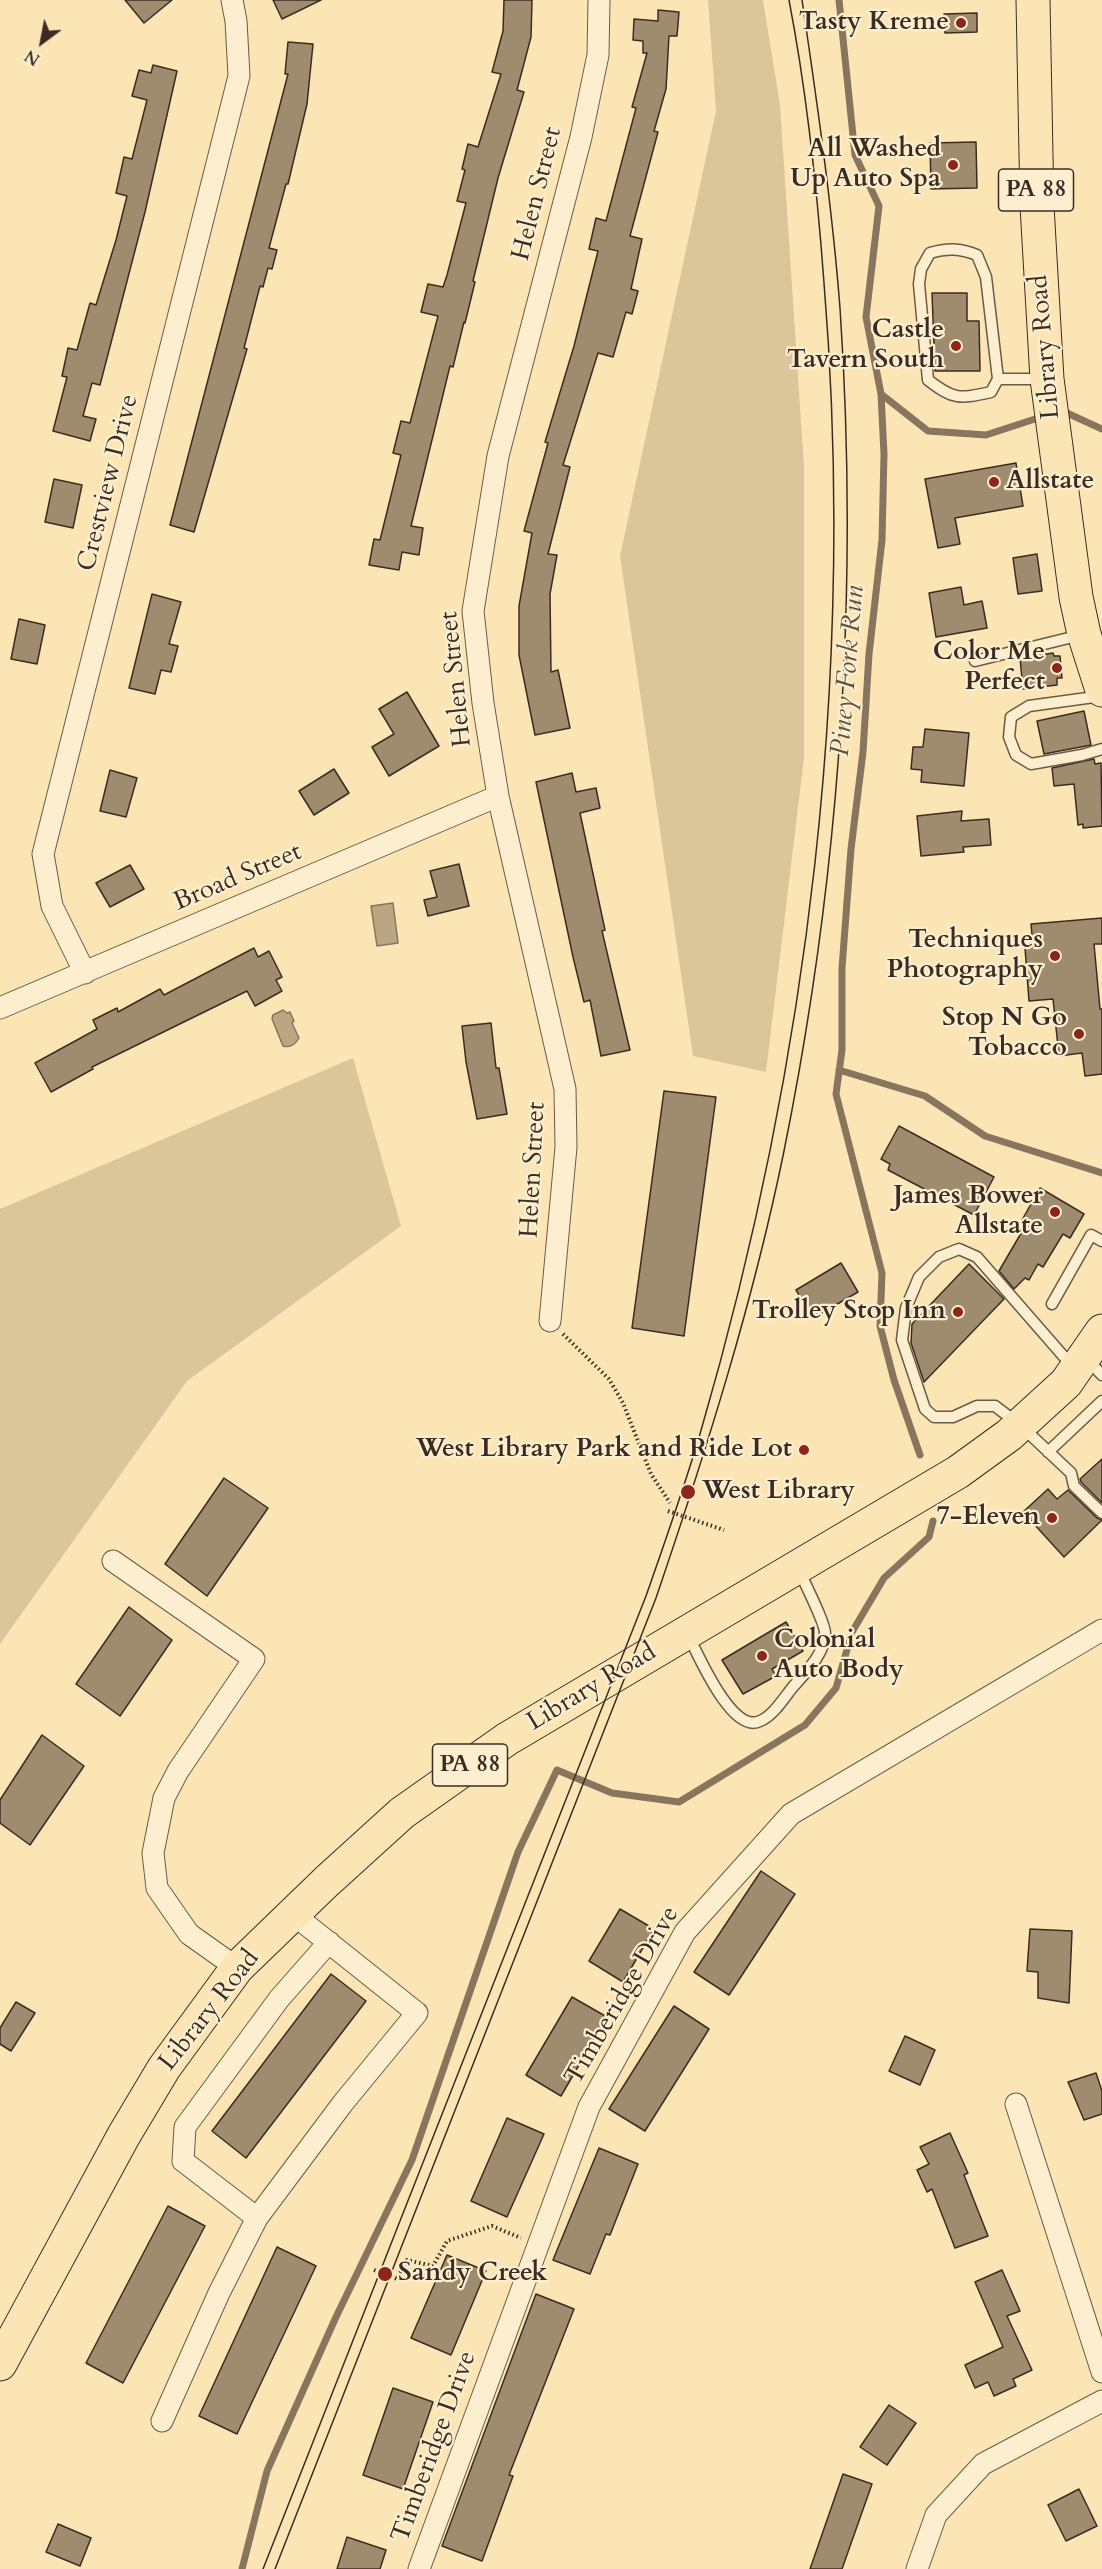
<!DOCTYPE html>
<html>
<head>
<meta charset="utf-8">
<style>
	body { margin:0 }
	#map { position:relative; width:1102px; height:2569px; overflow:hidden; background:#fce5b5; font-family:Cardo,serif }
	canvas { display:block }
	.north { position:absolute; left:12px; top:12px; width:60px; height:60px; -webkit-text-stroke:4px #fdeecf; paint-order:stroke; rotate:212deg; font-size:16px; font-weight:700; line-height:24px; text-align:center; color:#3b2c23 }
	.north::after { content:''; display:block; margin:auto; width:21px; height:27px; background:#3b2c23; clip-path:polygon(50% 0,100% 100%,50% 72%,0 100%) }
</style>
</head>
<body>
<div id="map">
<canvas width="1102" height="2569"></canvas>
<div class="north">N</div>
</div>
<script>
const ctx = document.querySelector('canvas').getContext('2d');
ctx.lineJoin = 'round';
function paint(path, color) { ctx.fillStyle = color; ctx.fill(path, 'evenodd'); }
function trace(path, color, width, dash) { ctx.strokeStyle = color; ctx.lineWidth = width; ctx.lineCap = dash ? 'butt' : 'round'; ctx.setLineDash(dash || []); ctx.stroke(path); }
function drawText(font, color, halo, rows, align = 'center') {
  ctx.font = font + ' Cardo,serif'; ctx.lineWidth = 4.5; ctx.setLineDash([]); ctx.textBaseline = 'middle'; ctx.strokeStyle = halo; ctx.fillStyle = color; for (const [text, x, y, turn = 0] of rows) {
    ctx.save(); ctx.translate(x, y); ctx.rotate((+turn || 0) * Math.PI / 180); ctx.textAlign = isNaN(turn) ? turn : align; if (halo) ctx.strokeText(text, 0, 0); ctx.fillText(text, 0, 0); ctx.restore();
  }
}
paint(new Path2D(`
	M708,0H763L780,105L804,467V758L766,1072L693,1056L620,556L716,111Z
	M353,1058L401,1226L187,1381L0,1644V1209Z`), '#dbc69c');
const water = new Path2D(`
	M393,903L398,943L377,946L371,906Z
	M283,1010L287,1013L290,1012L294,1021L292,1023L299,1038C295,1045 290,1048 283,1046L272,1019L273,1015Z`);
paint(water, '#baa683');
trace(water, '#87755d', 1.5);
trace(new Path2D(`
	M839,0L855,155L879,206L866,317L881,394L884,454L882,540L869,654L863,752L851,849L842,968V1050L836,1094L882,1273L880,1326L894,1380L920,1455
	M881,394L928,431L986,435L1035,419
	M1067,413L1102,429
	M839,1070L925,1096L985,1136L1102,1173
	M242,2569L267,2471L336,2317L412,2160L518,1852L557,1770L612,1793L679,1802L805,1725L836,1688L852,1632L884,1578L929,1537L933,1521`), '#87755d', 7);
const building = new Path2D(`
	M125,0H172L144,23Z
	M273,0H321L282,19Z
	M504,0H532L531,37L517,90L524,92L498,178L473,281L475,282L465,323L464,322L453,367L450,366L411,526L423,528L419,555L402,552L399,570L369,565L374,539L380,540L401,455L393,453L401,421L410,423L438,316L421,312L428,284L443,287L447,275L466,203L457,201L465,170L462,169L468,144L478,147L501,74L492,72L503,31Z
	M658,10L679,12L677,36H669L666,89L654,131L658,132L630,236L642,239L631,289L638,291L632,314L626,312L613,357L598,353L563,465L570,467L548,554L557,555L550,594L551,672L558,670L570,728L535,735L519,655V606L532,533L524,531L548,443L545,442L574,346L598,251L589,249L596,218L606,221L636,108L632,107L647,53H643V41L633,40L634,19L658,21Z
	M977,13V32L945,33L944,14Z
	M288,42L313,44L307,104L288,184H286L269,248L277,250L272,269L268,268L263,287L260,286L244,348L247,349L194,532L170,525L288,74H285Z
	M153,65L177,71L145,212L100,385L92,383L83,416L96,419L90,441L53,431L67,377L62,376L68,348L77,350L90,303L96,305L116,240L127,196L116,193L124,157L132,159L147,100L132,96L139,70L151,73Z
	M976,142L977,188L931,189L930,143Z
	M932,293H967V321H979L980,371H935Z
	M1016,463L1023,506L955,518L960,544L938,548L925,479Z
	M54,479L82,485L73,528L45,522Z
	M1037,554L1042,591L1018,594L1013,558Z
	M961,587L964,605L982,601L987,628L936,637L929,593Z
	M152,594L181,602L169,644L178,646L171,672L161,670L155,694L129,688Z
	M19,619L45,625L37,664L11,659Z
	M1053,653L1054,656H1060L1062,678H1057V685L1023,689L1020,658Z
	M407,692L439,746L389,776L372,747L394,734L379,709Z
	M1084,711L1091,745L1044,754L1037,721Z
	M925,729L969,733L964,786L921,782L922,770L911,769L913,747H923Z
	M1094,759L1095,764L1101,763L1102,826L1083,828V824L1078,825L1074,784L1054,786L1052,768Z
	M334,769L349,793L314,815L299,791Z
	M110,770L137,778L126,817L100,811Z
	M572,773L576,792L596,788L600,808L580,813L605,930L602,931L630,1050L601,1056L590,1000L584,1002L573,957L536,782Z
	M962,811L961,821L989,819L991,845L963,847L964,852L921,856L917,816Z
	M459,864L469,906L428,916L424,900L437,897L430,871Z
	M130,865L144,889L110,907L96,883Z
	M1102,918V944H1094L1100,1009H1102V1074L1085,1076L1082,1053L1059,1056L1053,999L1029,1001L1025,948L1033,947L1031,924Z
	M254,948L258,957L269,951L282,977L276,980L282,991L255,1006L247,991L92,1067L93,1069L51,1092L35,1063L97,1029L93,1020L117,1008L118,1012L160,989L164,995Z
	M491,1023L496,1068H499L507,1114L477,1119L466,1062L462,1026Z
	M664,1091L716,1097L684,1336L632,1328Z
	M899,1126L994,1177L974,1215L888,1170L890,1164L881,1159Z
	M1040,1188L1084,1214L1070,1238L1063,1234L1043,1267L1038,1264L1029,1280L1025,1278L1014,1289L999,1271L1027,1223L1022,1220Z
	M841,1263L858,1292L813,1318L796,1290Z
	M969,1264L1004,1299L924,1382L911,1343L912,1324Z
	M1102,1459V1503L1081,1482L1080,1479Z
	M224,1478L268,1508L207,1596L165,1564Z
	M1048,1489L1057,1499L1068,1490L1097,1518L1102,1520L1064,1557L1023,1512Z
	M129,1607L172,1640L120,1716L76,1684Z
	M786,1622L803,1651L772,1669L776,1676L743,1694L722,1660Z
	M42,1735L84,1766L30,1845L0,1823V1800Z
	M761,1871L795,1894L729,1995L694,1972Z
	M620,1909L654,1929L623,1982L589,1961Z
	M1030,1929L1072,1931L1069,2003L1038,1998V1972L1027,1971Z
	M331,1974L366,2001L246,2158L212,2131Z
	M572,1997L607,2017L561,2096L526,2075Z
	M16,2002L35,2013L11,2051L0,2044V2028Z
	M674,2006L709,2029L645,2131L609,2109Z
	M905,2036L935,2050L920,2085L889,2071Z
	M1096,2073L1102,2091V2114L1084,2120L1068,2082Z
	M507,2118L544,2134L507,2217L471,2201Z
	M950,2133L968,2173L964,2175L988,2236L955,2248L932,2189L927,2192L917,2170L929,2164L920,2147Z
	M599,2148L638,2164L610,2235L606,2234L590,2274L553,2260Z
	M168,2206L205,2226L123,2383L86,2363Z
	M277,2247L316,2266L237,2434L199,2416Z
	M447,2255L486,2271L451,2355L411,2338Z
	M1002,2270L1020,2311L1007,2316L1032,2370L1013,2379L1016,2386L994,2396L988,2382L975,2388L965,2365L1003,2347L975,2282Z
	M536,2294L574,2309L509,2475L513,2476L482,2561L442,2546Z
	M393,2388L433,2402L403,2489L363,2475Z
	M889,2405L916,2423L887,2465L860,2447Z
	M843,2474L872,2484L842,2569H810Z
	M1079,2489L1097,2526L1066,2541L1048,2505Z
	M58,2524L91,2538L80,2566L46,2552Z
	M347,2537L386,2550L380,2569H337Z`);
paint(building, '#9f8c6f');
trace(building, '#3b2c23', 1.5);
const service = new Path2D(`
	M998,379L991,392C959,399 954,400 928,380L919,284L921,269L930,253C947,248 960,248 977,255L986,277L998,379H1044
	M975,661L1081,635
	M1102,696L1029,706L1011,717L1009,737L1016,755L1031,764L1082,755L1102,749
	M1052,1304L1091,1235L1102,1241
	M1088,1360L1102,1375
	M1072,1366L977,1257L959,1249L939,1257L919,1277L906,1308L902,1340L925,1409L934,1417H953L977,1406H995L1020,1425L1071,1473L1074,1486L1102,1513
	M1048,1452L1102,1401
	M688,1635C698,1654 732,1735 760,1721C773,1716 784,1698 792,1688C804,1674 825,1654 825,1634C826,1624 804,1582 799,1570`);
const minor = new Path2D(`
	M85,973L52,906L43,854L239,76L236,21L232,0
	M0,1008L498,796
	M550,1321L566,1147L565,1089L498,796L483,703L473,611L498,456L581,137L598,55L599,0
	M113,1561L254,1659L178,1771L164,1798L153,1853L157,1888L189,1934L237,1968
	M1016,2104L1102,2372
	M257,2218L183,2161L185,2127L279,1999L329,1942
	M162,2421L219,2293L257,2218L343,2103L417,2013L293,1914
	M419,2569L589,2107L685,1932L791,1814L1102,1630
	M917,2569L936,2515L983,2464L1102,2401`);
const primary = new Path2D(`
	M1033,0L1037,206L1047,379L1076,597L1084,634L1102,690
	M0,2364L124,2135L164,2068L237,1968L326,1882L402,1813L507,1739L958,1472L1009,1435L1066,1383L1102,1331`);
trace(service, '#6b5a48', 13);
trace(minor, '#6b5a48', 23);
trace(primary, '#3b2c23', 35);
trace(new Path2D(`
	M563,1334L609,1379L623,1403L651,1474L670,1503
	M668,1511L724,1530
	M374,2270L397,2279L407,2260L433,2266L447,2241L492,2226L521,2238`), '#3b2c23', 4, [1.5, 3]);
trace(service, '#fdeecf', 10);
trace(minor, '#fdeecf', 21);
trace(primary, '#fce5b5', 33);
trace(new Path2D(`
	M263,2569L646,1596C665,1542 684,1488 700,1434C809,1061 856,670 824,283C817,188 807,93 789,0
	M275,2569L656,1598C706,1451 753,1303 784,1151C840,874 859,589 840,308C832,205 817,102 802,0`), '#3b2c23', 1.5);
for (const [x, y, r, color] of [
	[961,23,6,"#8f2418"],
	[953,165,6,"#8f2418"],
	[956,346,6,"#8f2418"],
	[994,482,6,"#8f2418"],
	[1057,668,6,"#8f2418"],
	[1055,956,6,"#8f2418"],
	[1079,1034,6,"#8f2418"],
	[1055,1212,6,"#8f2418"],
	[958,1312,6,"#8f2418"],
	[804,1450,6,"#8f2418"],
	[688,1492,8,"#8f2418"],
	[1052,1518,6,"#8f2418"],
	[762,1656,6,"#8f2418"],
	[385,2274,8,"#8f2418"]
]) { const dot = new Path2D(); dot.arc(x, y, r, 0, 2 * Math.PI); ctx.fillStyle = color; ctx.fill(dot); trace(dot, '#fdeecf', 2); }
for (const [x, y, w] of [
	[1036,190,75],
	[470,1765,75]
]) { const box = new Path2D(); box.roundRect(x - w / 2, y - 21, w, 42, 4.5); ctx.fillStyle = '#fdeecf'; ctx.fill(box); trace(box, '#3b2c23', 1.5); }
drawText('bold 24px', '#3b2c23', null, [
	["PA 88",1036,190],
	["PA 88",470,1765]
]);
drawText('bold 26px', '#3b2c23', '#fdeecf', [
	["Tasty Kreme",949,23],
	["All Washed",941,150],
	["Up Auto Spa",941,180],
	["Castle",944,331],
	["Tavern South",944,361],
	["Allstate",1006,482,"left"],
	["Color Me",1045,653],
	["Perfect",1045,683],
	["Techniques",1043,941],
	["Photography",1043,971],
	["Stop N Go",1067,1019],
	["Tobacco",1067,1049],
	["James Bower",1043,1197],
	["Allstate",1043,1227],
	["Trolley Stop Inn",946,1312],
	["West Library Park and Ride Lot",792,1450],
	["West Library",702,1492,"left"],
	["7-Eleven",1040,1518],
	["Colonial",774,1641,"left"],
	["Auto Body",774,1671,"left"],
	["Sandy Creek",398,2274,"left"]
], 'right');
drawText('26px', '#3b2c23', '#fdeecf', [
	["Helen Street",538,194,-76],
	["Library Road",1046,347,-95],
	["Crestview Drive",109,483,-76],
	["Helen Street",457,679,-96],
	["Broad Street",238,878,-23],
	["Helen Street",534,1170,-87],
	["Library Road",592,1688,-31],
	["Timberidge Drive",623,1996,-60],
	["Library Road",210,2011,-52],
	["Timberidge Drive",435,2447,-70]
]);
drawText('italic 27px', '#615140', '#fdeecf', [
	["Piney Fork Run",849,671,-85]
]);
</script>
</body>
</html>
